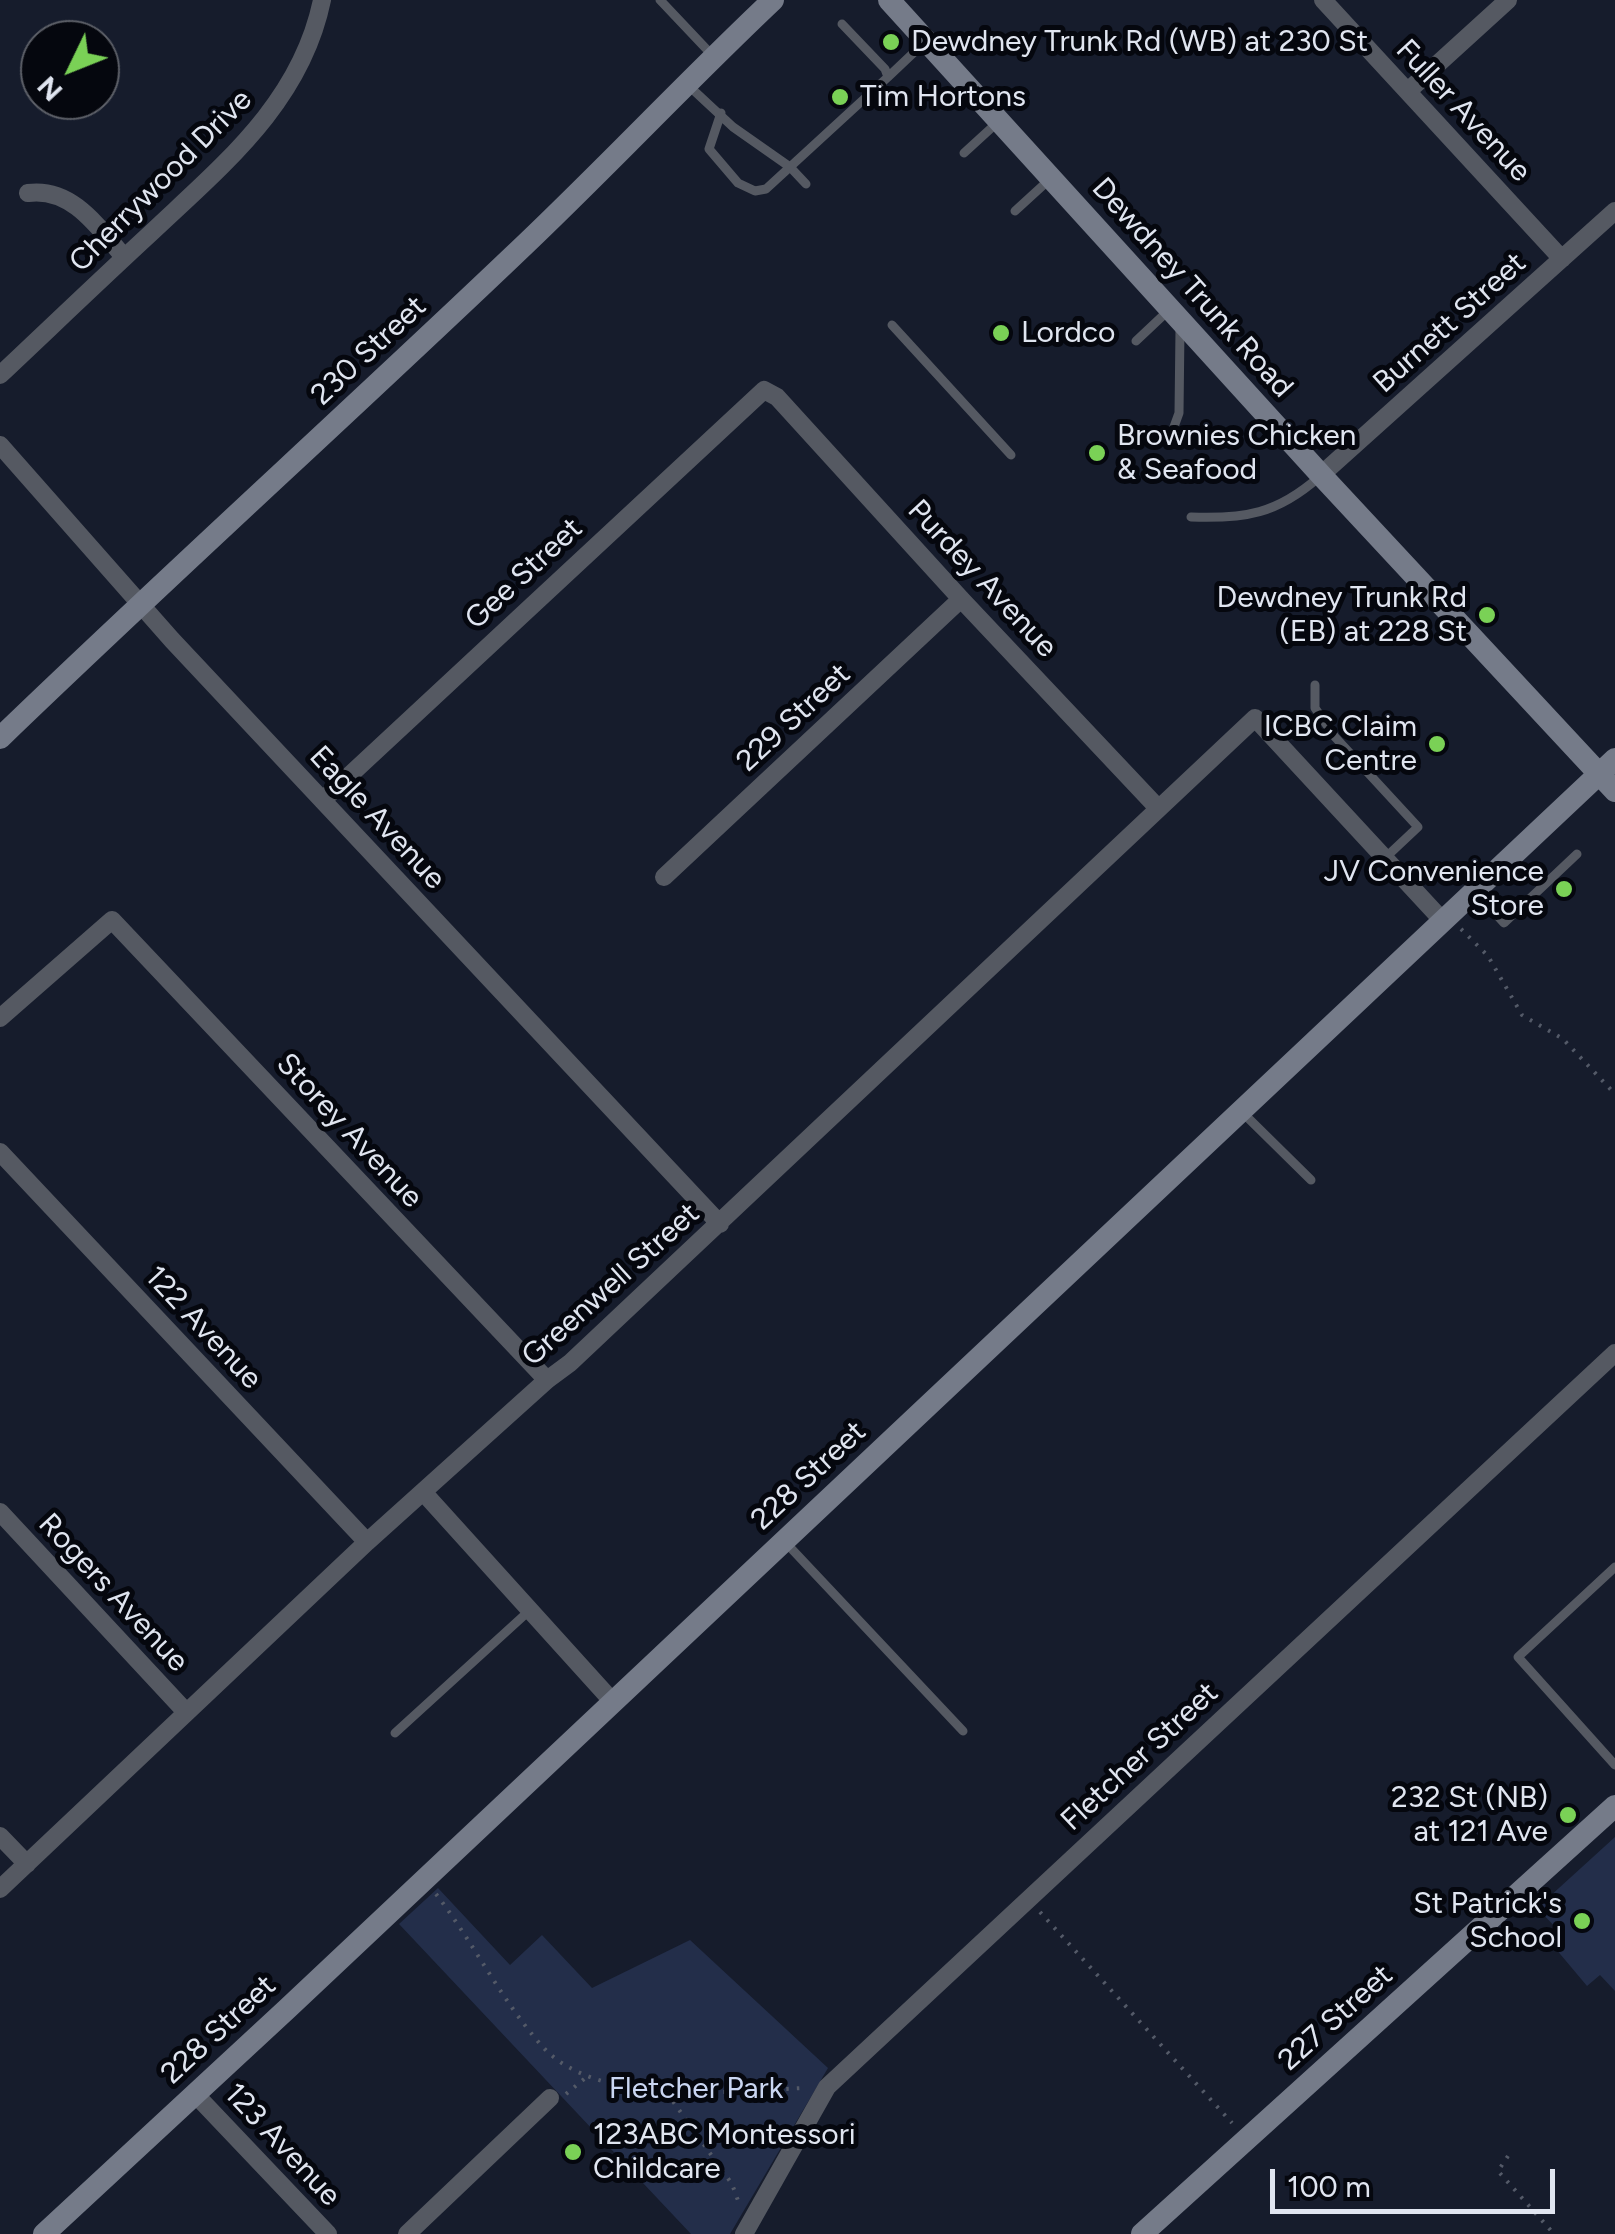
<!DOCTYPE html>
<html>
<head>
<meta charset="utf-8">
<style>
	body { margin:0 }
	#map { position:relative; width:1615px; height:2234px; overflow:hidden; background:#161c2c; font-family:Figtree,sans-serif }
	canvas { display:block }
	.north { position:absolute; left:20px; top:20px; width:100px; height:100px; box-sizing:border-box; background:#05070e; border:2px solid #5d6068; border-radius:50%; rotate:227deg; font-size:28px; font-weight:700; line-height:40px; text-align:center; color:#e0e5f0 }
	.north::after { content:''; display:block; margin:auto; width:35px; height:45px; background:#7ad156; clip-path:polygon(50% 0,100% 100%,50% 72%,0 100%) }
	.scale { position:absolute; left:1270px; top:2169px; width:285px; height:45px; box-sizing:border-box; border:5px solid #e0e5f0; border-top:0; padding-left:12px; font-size:30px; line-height:35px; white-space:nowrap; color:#e0e5f0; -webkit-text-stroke:8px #05070e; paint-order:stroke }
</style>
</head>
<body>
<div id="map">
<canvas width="1615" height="2234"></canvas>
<div class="north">N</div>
<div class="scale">100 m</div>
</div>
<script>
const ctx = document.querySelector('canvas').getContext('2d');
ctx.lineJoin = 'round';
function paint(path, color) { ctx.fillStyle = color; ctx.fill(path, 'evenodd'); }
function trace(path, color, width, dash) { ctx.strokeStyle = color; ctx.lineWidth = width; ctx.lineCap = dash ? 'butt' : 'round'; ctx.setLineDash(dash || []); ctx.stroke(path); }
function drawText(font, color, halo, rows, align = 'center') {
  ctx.font = font + ' Figtree,sans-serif'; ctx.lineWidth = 10; ctx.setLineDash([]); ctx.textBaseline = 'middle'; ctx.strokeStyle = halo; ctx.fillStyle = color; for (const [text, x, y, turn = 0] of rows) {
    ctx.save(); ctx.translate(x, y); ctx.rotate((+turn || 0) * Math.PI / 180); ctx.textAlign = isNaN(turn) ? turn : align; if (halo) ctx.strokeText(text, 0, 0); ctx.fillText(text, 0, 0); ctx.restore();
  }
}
paint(new Path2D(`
	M1615,1837V1991L1600,1975L1587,1986L1550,1942L1560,1932L1537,1908Z
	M438,1888L510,1965L542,1935L592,1988L690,1940L828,2068L730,2234H691L399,1924Z`), '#232e4a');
trace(new Path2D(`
	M1461,929L1488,956L1522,1015L1563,1039L1615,1094
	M436,1894C473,1942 500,1998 541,2045C596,2108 730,2091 805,2088
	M1040,1912L1232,2123
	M667,2093L732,2184L740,2206
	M566,2094L589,2075
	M1508,2156L1498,2171L1554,2234`), '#545a68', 4, [2.5, 8]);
trace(new Path2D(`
	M660,0L713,56
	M888,77L926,41
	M690,87L733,127L790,167L806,184
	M721,113L709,149L738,183L755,191L766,189L888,77L885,69L842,24
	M964,153L999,121
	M1015,211L1050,179
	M892,325L1011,455
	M1136,341L1170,309
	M1171,435L1179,413L1180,329
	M1191,517C1245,519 1277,514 1319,477
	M1315,685V708L1335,737L1418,827L1385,858
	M1476,892L1504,923L1577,854
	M1242,1112L1311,1180
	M787,1544L963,1731
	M1615,1567L1518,1657L1615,1765
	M395,1733L530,1610`), '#555962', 9);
trace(new Path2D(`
	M1323,0L1562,259
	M1408,91L1508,0
	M28,193C72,187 98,227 124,257
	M0,375C51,327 101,279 152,232C224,164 301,102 322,0
	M0,445L172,640L720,1224
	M1321,475L1615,211
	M323,800L764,390L777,397L961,599L1158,808
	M664,877L961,599
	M0,1018L112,920L547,1380
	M0,1152L367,1542
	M424,1493L613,1702
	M0,1512L186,1712
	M0,1836L27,1864
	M0,1889L367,1542L547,1380L570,1363L1255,718L1442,920
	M195,2094L328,2234
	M407,2234L550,2098
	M744,2234L827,2087L1615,1353`), '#555962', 18);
trace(new Path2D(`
	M889,0L1321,475L1615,791
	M0,738C169,575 344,417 514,255C602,172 685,83 773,0
	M44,2234L287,2009L1615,759
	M1142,2234L1615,1806`), '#757b89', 22);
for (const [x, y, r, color] of [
	[891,42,10,"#7ad156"],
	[840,97,10,"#7ad156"],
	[1001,333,10,"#7ad156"],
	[1097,453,10,"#7ad156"],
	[1487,615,10,"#7ad156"],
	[1437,744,10,"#7ad156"],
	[1564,889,10,"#7ad156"],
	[1568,1815,10,"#7ad156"],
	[1582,1921,10,"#7ad156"],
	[573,2152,10,"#7ad156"]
]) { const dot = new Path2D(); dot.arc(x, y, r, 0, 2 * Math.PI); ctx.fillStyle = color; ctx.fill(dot); trace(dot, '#05070e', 4); }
drawText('30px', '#e0e5f0', '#05070e', [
	["Dewdney Trunk Rd (WB) at 230 St",911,42],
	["Tim Hortons",860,97],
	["Lordco",1021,333],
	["Brownies Chicken",1117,436],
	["& Seafood",1117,470],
	["Dewdney Trunk Rd",1467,598,"right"],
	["(EB) at 228 St",1467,632,"right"],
	["ICBC Claim",1417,727,"right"],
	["Centre",1417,761,"right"],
	["JV Convenience",1544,872,"right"],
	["Store",1544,906,"right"],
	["232 St (NB)",1548,1798,"right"],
	["at 121 Ave",1548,1832,"right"],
	["St Patrick's",1562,1904,"right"],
	["School",1562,1938,"right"],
	["123ABC Montessori",593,2135],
	["Childcare",593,2169]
], 'left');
drawText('30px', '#e0e5f0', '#05070e', [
	["Fuller Avenue",1463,111,47],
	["Cherrywood Drive",161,181,-45],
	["Dewdney Trunk Road",1192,288,48],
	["Burnett Street",1450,323,-42],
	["230 Street",369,351,-43],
	["Gee Street",524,574,-43],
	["Purdey Avenue",982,579,47],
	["229 Street",794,718,-43],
	["Eagle Avenue",377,818,47],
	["Storey Avenue",349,1131,47],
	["Greenwell Street",611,1285,-42],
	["122 Avenue",203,1328,47],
	["228 Street",809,1476,-43],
	["Rogers Avenue",113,1593,47],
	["Fletcher Street",1140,1757,-43],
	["227 Street",1336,2018,-42],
	["228 Street",219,2030,-43],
	["123 Avenue",282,2145,47]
]);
drawText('30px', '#cad6f2', '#05070e', [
	["Fletcher Park",696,2089]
]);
</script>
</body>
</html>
